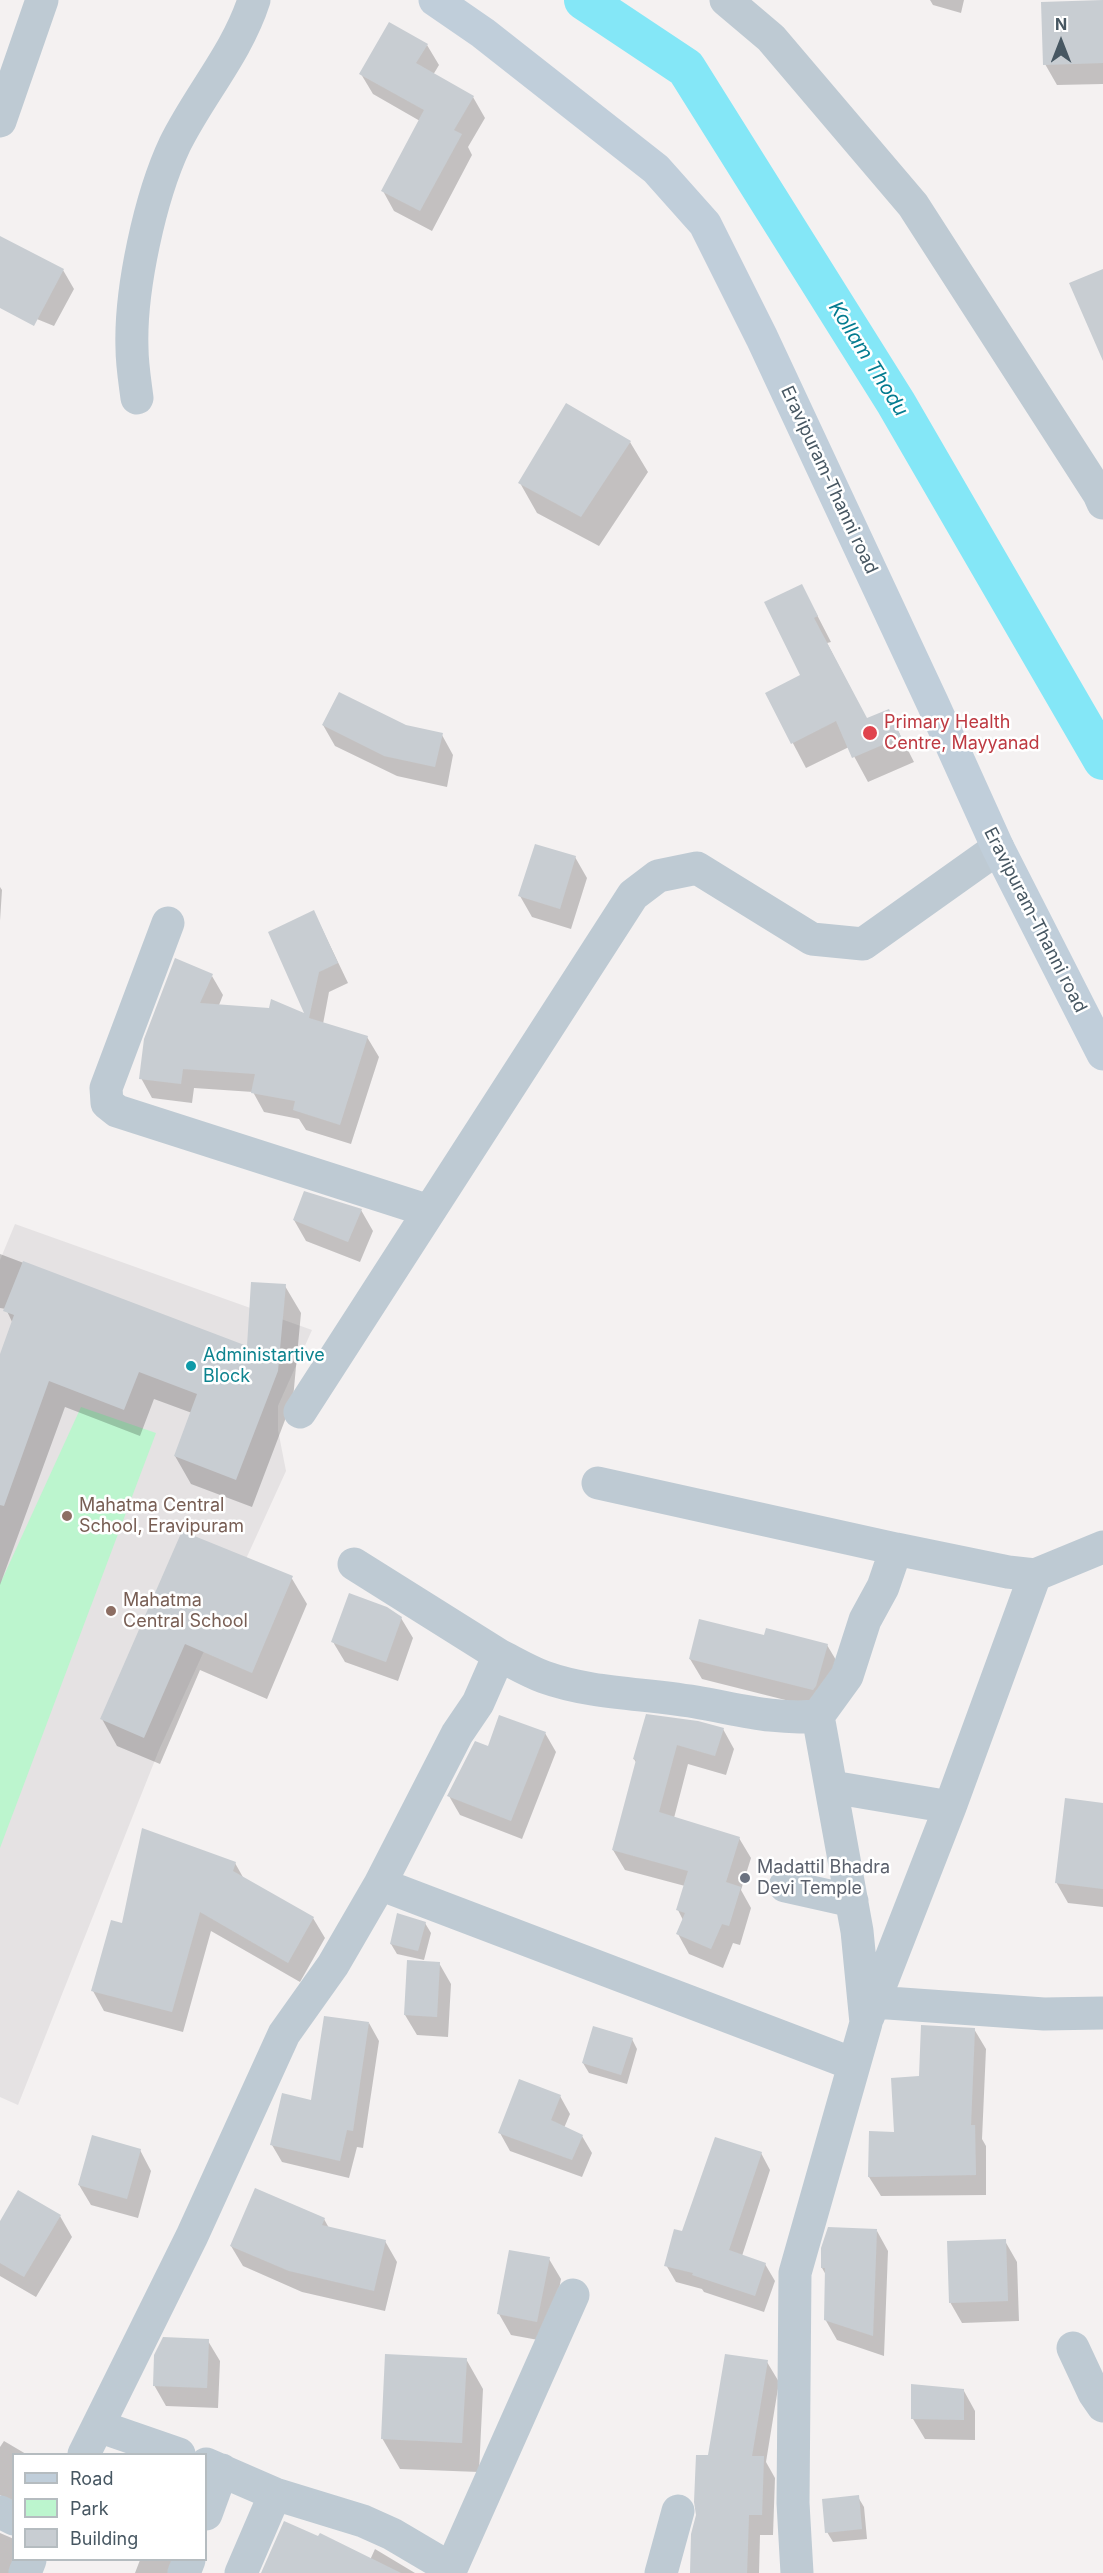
<!DOCTYPE html>
<html>
<head>
<meta charset="utf-8">
<style>
	body { margin:0 }
	#map { position:relative; width:1103px; height:2573px; overflow:hidden; background:#f4f1f1; font-family:Inter,sans-serif }
	canvas { display:block }
	.legend { position:absolute; left:12px; top:2453px; width:195px; height:108px; box-sizing:border-box; background:#fff; border:2px solid #b5bcc0; margin:0; padding:8px 10px; list-style:none; font-size:18px; color:#475762 }
	.legend li { display:flex; align-items:center; gap:12px; height:30px }
	.legend b { width:30px; border:2px solid #b5bcc0 }
	.north { position:absolute; left:1031px; top:12px; width:60px; height:60px; -webkit-text-stroke:4px #fff; paint-order:stroke; rotate:0deg; font-size:16px; font-weight:700; line-height:24px; text-align:center; color:#475762 }
	.north::after { content:''; display:block; margin:auto; width:21px; height:27px; background:#475762; clip-path:polygon(50% 0,100% 100%,50% 72%,0 100%) }
</style>
</head>
<body>
<div id="map">
<canvas width="1103" height="2573"></canvas>
<ul class="legend">
<li><b style="height:8px;background:#c0ceda"></b>Road</li>
<li><b style="height:16px;background:#bcf5ce"></b>Park</li>
<li><b style="height:16px;background:#c8cdd2"></b>Building</li>
</ul>
<div class="north">N</div>
</div>
<script>
const ctx = document.querySelector('canvas').getContext('2d');
ctx.lineJoin = 'round';
function paint(path, color) { ctx.fillStyle = color; ctx.fill(path, 'evenodd'); }
function trace(path, color, width, dash) { ctx.strokeStyle = color; ctx.lineWidth = width; ctx.lineCap = dash ? 'butt' : 'round'; ctx.setLineDash(dash || []); ctx.stroke(path); }
function drawText(font, color, halo, rows, align = 'center') {
  ctx.font = font + ' Inter,sans-serif'; ctx.lineWidth = 5; ctx.setLineDash([]); ctx.textBaseline = 'middle'; ctx.strokeStyle = halo; ctx.fillStyle = color; for (const [text, x, y, turn = 0] of rows) {
    ctx.save(); ctx.translate(x, y); ctx.rotate((+turn || 0) * Math.PI / 180); ctx.textAlign = isNaN(turn) ? turn : align; if (halo) ctx.strokeText(text, 0, 0); ctx.fillText(text, 0, 0); ctx.restore();
  }
}
paint(new Path2D(`
	M15,1224L312,1330L278,1406V1430L286,1471L159,1750L18,2105L0,2097V1260Z`), '#e5e2e3');
paint(new Path2D(`
	M81,1407L156,1433L0,1848V1584Z`), '#bcf5ce');
paint(new Path2D(`
	M930,0H964L961,13L933,5Z
	M1103,2V84L1057,85L1045,64Z
	M427,45L439,65L433,75L473,97L485,118L468,147L472,155L432,231L394,211L383,191L420,121L373,94L361,74Z
	M0,238L63,270L74,289L54,326L0,304Z
	M630,442L648,472L599,546L537,513L520,483Z
	M815,611L831,642L827,643L867,720L888,711L914,762L868,782L849,747L806,768L767,694L802,676Z
	M323,725L405,727L442,735L453,755L447,787L397,776L335,746Z
	M575,857L587,878L571,929L532,917L520,896Z
	M0,887L2,890L0,921Z
	M314,912L348,983L329,992L323,1024L367,1037L379,1057L351,1144L306,1130L299,1119L264,1112L253,1092L194,1088L192,1103L152,1098L141,1078L212,976L223,995L219,1005L307,1016Z
	M361,1210L373,1231L360,1262L306,1241L294,1220Z
	M0,1254L248,1348L285,1286L301,1313L293,1399L252,1507L191,1484L175,1456L192,1413L154,1399L140,1436L65,1407L0,1585V1359L13,1324L6,1309L0,1308Z
	M183,1533L291,1577L307,1604L267,1699L200,1670L160,1764L117,1746L102,1719Z
	M401,1618L413,1638L398,1681L345,1662L333,1642Z
	M827,1645L839,1665L825,1710L702,1679L690,1659Z
	M723,1729L734,1749L726,1775L688,1764L674,1818L739,1838L751,1858L741,1890L751,1908L740,1945L733,1943L723,1968L689,1954L678,1934L683,1920L678,1910L685,1886L625,1870L613,1850L637,1764L634,1759Z
	M545,1733L556,1752L522,1839L460,1815L449,1796L489,1748Z
	M1103,1804V1907L1068,1903L1056,1882Z
	M235,1863L244,1879L313,1918L325,1938L300,1982L211,1931L183,2032L104,2011L93,1991L123,1925Z
	M425,1923L431,1933L424,1960L397,1954L391,1944Z
	M439,1963L451,1984L448,2037L417,2035L405,2015Z
	M369,2023L379,2041L363,2148L357,2147L349,2178L282,2162L272,2145L313,2101Z
	M974,2029L986,2049L982,2139L986,2146V2195L881,2196L869,2177L895,2133L920,2078Z
	M632,2039L637,2049L627,2084L589,2073L583,2063Z
	M560,2096L570,2114L564,2128L582,2136L592,2153L582,2177L510,2151L500,2133Z
	M140,2150L151,2171L138,2218L91,2205L79,2185Z
	M761,2153L770,2170L742,2256L765,2264L775,2281L764,2312L704,2292L702,2289L676,2282L666,2265L683,2232Z
	M60,2216L72,2237L36,2297L0,2276V2224Z
	M324,2219L329,2228L385,2241L397,2262L385,2311L302,2292L243,2266L231,2246Z
	M877,2231L888,2251L884,2356L837,2340L825,2319L826,2275L822,2268Z
	M1005,2241L1017,2262L1019,2321L962,2323L950,2302Z
	M549,2259L561,2279L549,2342L511,2335L499,2314Z
	M208,2341L220,2361L218,2408L166,2406L154,2385Z
	M466,2359L483,2389L479,2472L400,2469L382,2438Z
	M767,2362L779,2382L766,2462L775,2478L773,2535H760L759,2573H692L709,2457Z
	M964,2391L975,2411V2440L925,2439L913,2419Z
	M4,2441L26,2454H14V2504L0,2495V2447Z
	M858,2497L864,2507L867,2539L833,2542L827,2532Z
	M0,2533L14,2539V2560L25,2573H0Z
	M375,2549L415,2573H266L370,2560Z
	M140,2560H176L175,2573H135Z`), '#0003');
trace(new Path2D(`
	M584,0L686,68L896,403L1103,760`), '#84e7f7', 40);
paint(new Path2D(`
	M1103,0V63L1043,65L1041,2Z
	M389,22L428,44L416,63L474,96L454,130L462,134L420,211L381,191L424,110L359,74Z
	M0,236L64,269L34,326L0,308Z
	M1103,269V361L1069,283Z
	M566,403L631,441L581,517L518,483Z
	M802,584L818,616L814,618L867,718L889,709L901,737L852,758L836,721L791,744L765,693L800,675L764,602Z
	M339,692L406,725L443,733L435,767L384,756L322,725Z
	M535,844L576,856L560,909L518,896Z
	M314,910L338,963L319,972L309,1018L368,1036L340,1125L293,1110L295,1101L251,1093L255,1074L183,1069L181,1084L139,1079L144,1039L175,958L213,974L200,1003L269,1008L271,999L304,1013L268,932Z
	M304,1191L362,1209L348,1242L293,1220Z
	M23,1261L247,1346L251,1282L286,1284L278,1371L236,1480L174,1456L197,1394L139,1372L124,1410L49,1381L4,1506L0,1505V1354L14,1315L3,1311Z
	M182,1531L293,1576L252,1673L185,1644L144,1738L100,1719Z
	M349,1593L387,1607L402,1617L386,1662L331,1642Z
	M699,1619L764,1635L766,1628L828,1644L816,1686L813,1690L689,1659Z
	M646,1714L698,1721L724,1728L715,1756L677,1745L659,1812L740,1837L726,1882L741,1887L729,1926L722,1924L711,1949L676,1934L685,1913L676,1910L688,1871L612,1850L636,1760L633,1759Z
	M499,1715L546,1732L511,1821L447,1796L475,1741L488,1746Z
	M1065,1798L1103,1803V1889L1055,1883Z
	M142,1828L236,1862L233,1871L314,1917L288,1963L200,1912L172,2012L91,1991L111,1920L122,1923Z
	M397,1913L426,1922L418,1951L390,1944Z
	M407,1960L440,1962L437,2017L404,2015Z
	M324,2016L369,2022L353,2131L347,2130L340,2161L270,2145L282,2093L311,2100Z
	M921,2025L975,2028L971,2125H975L976,2175L868,2177L869,2131L894,2132L891,2078L919,2076Z
	M593,2026L633,2038L621,2075L582,2063Z
	M519,2079L561,2095L551,2120L583,2135L572,2160L498,2133Z
	M92,2135L141,2149L127,2199L78,2185Z
	M715,2137L762,2152L729,2250L766,2263L755,2296L692,2275L693,2273L664,2266L674,2229L682,2231Z
	M255,2188L325,2218L322,2225L386,2240L374,2291L289,2271L230,2246Z
	M18,2190L61,2215L24,2277L0,2263V2221Z
	M828,2227L877,2229L873,2336L824,2320L825,2268H821V2248Z
	M1006,2239L1008,2301L949,2303L947,2241Z
	M509,2250L550,2257L537,2322L497,2314Z
	M163,2337L209,2339L207,2388L153,2386L154,2355Z
	M385,2354L467,2358L462,2443L381,2439Z
	M725,2354L768,2360L752,2456H764L762,2515H749L747,2573H690L691,2534L696,2515L694,2502L696,2455H708Z
	M911,2384L964,2389V2420L911,2419Z
	M859,2495L862,2529L825,2533L822,2499Z
	M284,2521L318,2536L320,2533L401,2573H261Z`), '#c8cdd2');
trace(new Path2D(`
	M726,0L771,38L913,205L1099,494L1103,503
	M0,121L42,0
	M137,398C135,382 132,365 132,348C130,290 150,197 175,144C199,95 237,53 254,0
	M168,923L106,1088L107,1103L117,1111L429,1211
	M300,1412L633,895L658,876L697,868L812,939L863,944L998,848
	M598,1483L896,1549
	M354,1564L499,1655
	M832,1787L950,1807
	M380,1884L853,2064
	M785,1886L852,1901
	M874,2002L1044,2014L1103,2013
	M868,2017L950,1807L1035,1575
	M1073,2348L1094,2393L1103,2406
	M98,2426L179,2454
	M84,2454L192,2236L284,2034L333,1965L380,1884L457,1734L478,1703L499,1655C513,1662 528,1671 544,1677C594,1695 649,1693 701,1703C741,1710 777,1720 818,1716L847,1676L865,1620L883,1587L896,1549L1008,1572L1035,1575L1103,1547
	M206,2464L275,2494L363,2521L392,2534L436,2560
	M0,2512L14,2519
	M206,2514L222,2470
	M451,2569L573,2295
	M25,2573L30,2560
	M184,2573L189,2560
	M241,2573L275,2494
	M661,2573L678,2511
	M797,2573L793,2503L795,2273L866,2023L857,1931L818,1716`), '#becad3', 33);
trace(new Path2D(`
	M435,0L483,33L656,169L705,224L762,338L933,704L998,848L1103,1054`), '#c0ceda', 33);
for (const [x, y, r, color] of [
	[870,733,8,"#e0444e"],
	[191,1366,6,"#0f9aa8"],
	[67,1516,6,"#8d6e63"],
	[111,1611,6,"#8d6e63"],
	[745,1878,6,"#6b7280"]
]) { const dot = new Path2D(); dot.arc(x, y, r, 0, 2 * Math.PI); ctx.fillStyle = color; ctx.fill(dot); trace(dot, '#fff', 2); }
drawText('18px', '#475762', '#fff', [
	["Eravipuram-Thanni road",829,480,65],
	["Eravipuram-Thanni road",1035,920,63]
]);
drawText('18px', '#be3a42', '#fff', [
	["Primary Health",884,723],
	["Centre, Mayyanad",884,744]
], 'left');
drawText('18px', '#0d838f', '#fff', [
	["Administartive",203,1356],
	["Block",203,1377]
], 'left');
drawText('18px', '#785e54', '#fff', [
	["Mahatma Central",79,1506],
	["School, Eravipuram",79,1527],
	["Mahatma",123,1601],
	["Central School",123,1622]
], 'left');
drawText('18px', '#5b616d', '#fff', [
	["Madattil Bhadra",757,1868],
	["Devi Temple",757,1889]
], 'left');
drawText('italic 20px', '#047c90', '#fff', [
	["Kollam Thodu",868,359,58]
]);
</script>
</body>
</html>
